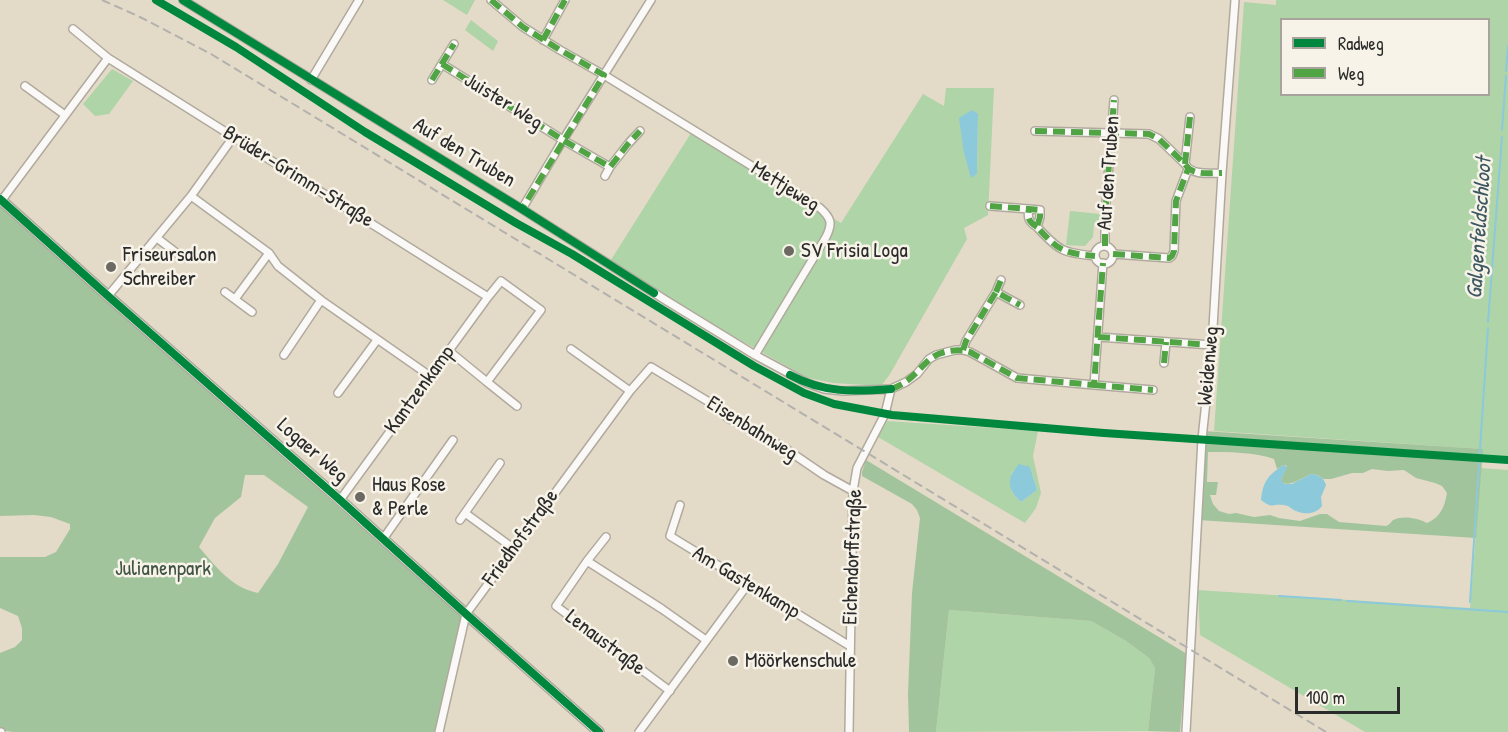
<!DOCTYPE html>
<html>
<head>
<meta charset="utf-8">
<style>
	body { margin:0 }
	#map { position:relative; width:1508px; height:732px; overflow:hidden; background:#e4dac8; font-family:"Patrick Hand",sans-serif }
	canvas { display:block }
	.legend { position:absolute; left:1280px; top:18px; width:210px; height:78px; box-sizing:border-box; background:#f7f3e8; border:2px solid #a5a39c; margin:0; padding:8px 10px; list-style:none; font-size:18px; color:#2b2b2b }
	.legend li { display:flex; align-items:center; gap:12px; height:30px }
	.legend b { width:30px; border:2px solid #a5a39c }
	.scale { position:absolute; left:1295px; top:687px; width:105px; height:27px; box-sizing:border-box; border:3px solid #2b2b2b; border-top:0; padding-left:8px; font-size:18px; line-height:21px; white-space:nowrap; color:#2b2b2b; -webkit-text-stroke:4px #f7f3e8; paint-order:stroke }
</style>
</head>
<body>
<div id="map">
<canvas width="1508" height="732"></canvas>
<ul class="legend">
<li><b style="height:8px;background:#00873e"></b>Radweg</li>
<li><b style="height:8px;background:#51a443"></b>Weg</li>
</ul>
<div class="scale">100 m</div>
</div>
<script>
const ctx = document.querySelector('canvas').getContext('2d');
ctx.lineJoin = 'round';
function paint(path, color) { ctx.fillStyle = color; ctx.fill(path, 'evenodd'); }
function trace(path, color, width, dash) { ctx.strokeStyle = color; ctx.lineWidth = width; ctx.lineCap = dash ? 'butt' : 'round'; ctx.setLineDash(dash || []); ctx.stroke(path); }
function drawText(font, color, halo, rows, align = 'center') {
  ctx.font = font + ' "Patrick Hand",sans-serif'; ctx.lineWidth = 5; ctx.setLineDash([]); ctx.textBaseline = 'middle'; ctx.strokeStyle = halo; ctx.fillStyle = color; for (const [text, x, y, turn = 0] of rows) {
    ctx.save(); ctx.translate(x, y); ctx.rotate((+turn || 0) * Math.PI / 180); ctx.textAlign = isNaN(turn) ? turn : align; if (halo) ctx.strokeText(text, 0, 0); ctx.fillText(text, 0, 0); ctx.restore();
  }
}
paint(new Path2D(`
	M443,0H475L467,15Z
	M1276,0H1508V457L1482,455V449L1214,431L1244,2L1276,5ZM1282,20H1488V94H1282Z
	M471,20L498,41L493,51L465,30Z
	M112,69L133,81L109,114L95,116L83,104Z
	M946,88H994L988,215L964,228L967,239L890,374L881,386L834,383L808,378L669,300L609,263L691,133L841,223L923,94L944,106ZM972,110L978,115L977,174L972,177L964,153Z
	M1070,211L1101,214V219L1094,224L1093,237L1085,246L1066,245Z
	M887,421L1038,431L1033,456L1041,493L1036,508L1025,523L878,437ZM1030,467L1037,490L1021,502C1008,490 1010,487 1013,471Z
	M1481,468L1508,470V732H1365L1200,635L1198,590L1470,608Z
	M949,610L1091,621L1126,641L1149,658L1155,668L1148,731L936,732Z`), '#afd4a8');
paint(new Path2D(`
	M0,204L462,617L436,732H13L0,730V653L15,647L22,640V628L18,616L0,608V557H45L56,552L70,529V524L51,517L34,515L0,516ZM245,475H264L308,507L278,564L258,593C232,588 215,566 199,547L215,518L241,497Z
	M1203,431L1483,449L1476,538L1198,520ZM1208,452C1227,452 1256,452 1274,459L1277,469L1284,465L1287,466L1281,480L1282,483C1293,486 1301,478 1311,474L1318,475L1323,479H1331L1352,473H1363L1372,469L1388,471L1404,470L1416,478L1435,483L1442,486L1447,493C1445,506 1440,518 1427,523C1418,518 1403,515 1393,520C1391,522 1389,525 1386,526L1339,522L1327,514H1320L1300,521L1279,518L1270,515L1254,517L1236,513L1229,514L1219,511L1213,504L1210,495H1216L1218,482H1207Z
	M866,460L1187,654L1180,732L1148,731L1155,668L1149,658L1126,641L1091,621L949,610L936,732H909L908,694L912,593L920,518L917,510L912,504L862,476V472Z`), '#a1c49c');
paint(new Path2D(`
	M972,110L978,114L977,174L971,178L964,153L959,118Z
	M1019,464L1030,467L1037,490L1021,502C1007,489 1006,479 1019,464Z
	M1284,465L1287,467L1281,480L1284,484H1292L1311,474C1318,474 1324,478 1326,485L1321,497L1322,506C1316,514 1306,515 1296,511C1291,509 1289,505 1283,505C1271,504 1273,509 1261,500C1263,481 1268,475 1284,465Z`), '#8bc9db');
trace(new Path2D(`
	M1506,71L1508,46
	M1502,130L1506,76
	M1488,322L1502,137
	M1279,596L1341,600
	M1347,601L1508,612
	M1470,602L1488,328`), '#8bc9db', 2);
const street = new Path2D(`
	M183,0L522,209L667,301L755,355L807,383L824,389L843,391L891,389L906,382L917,374L929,359L936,355L955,350H963L970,352L1017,378L1094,385L1103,263
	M491,0L523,27L560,50L604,75L820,208C831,218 833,223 826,237L755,355
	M73,29L108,58
	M543,40L565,0
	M442,64L563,140L610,167L628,144L640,131
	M311,80L359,0
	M432,80L454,44
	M25,86L65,115
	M1035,131L1149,134L1159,139L1185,164C1192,176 1210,173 1222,173
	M1185,164L1190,117
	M605,176L610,167
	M191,196L269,253L278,266L321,300L430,376
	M2,200L108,58L488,297
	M990,206L1029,209
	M522,209L563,140L651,0
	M1037,227C1029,222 1027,218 1029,209L1040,210V217L1037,227C1059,251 1063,253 1095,256
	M157,238L183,258
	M1105,246V216L1114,100
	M1095 255a9 9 0 1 1 18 0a9 9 0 1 1-18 0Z
	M1113,254L1169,258L1172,256L1174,251L1176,201L1188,169
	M225,292L252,312
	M996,292L1001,280
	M108,296L191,196L234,136
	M235,299L269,253
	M1098,337L1212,345
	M571,349L630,391
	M963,350L966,341L996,292L1020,305
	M284,355L321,300
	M1164,363L1166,342
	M487,382L517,406
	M1094,385L1153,390
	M338,393L377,340
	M340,500L488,297L501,281L541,310L487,382L449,351
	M680,505L670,536L850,646
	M465,513L513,548
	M460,520L500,463
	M383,539L453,440
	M587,561L606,537
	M670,691L556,606L585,564L587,561L662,609L706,640
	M0,732H1
	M439,732L466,614L630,391L651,367L714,405L728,418L783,447L824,475L853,491
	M639,732L748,584
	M849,732L853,491L857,468L885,414L891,389
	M1186,732L1202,439L1212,345L1222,173L1235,0`);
const secondary = new Path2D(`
	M0,199L108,296L340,500L466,614L599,732`);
trace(street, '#b0aa9e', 10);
trace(secondary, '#b0aa9e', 12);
trace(street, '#fbf9f7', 7);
trace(secondary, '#fbf9f7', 9);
trace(new Path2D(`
	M102,0L140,17L211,54L1326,732`), '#b3b1ae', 2, [9, 4.5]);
trace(new Path2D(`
	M491,0L523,27L560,50L604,75L522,209
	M543,40L565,0
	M442,64L563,140L610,167L628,144L640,131
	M432,80L454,44
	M1035,131L1149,134L1159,139L1185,164C1192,176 1210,173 1222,173
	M1185,164L1190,117
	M990,206L1029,209
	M1037,227C1029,222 1027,218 1029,209L1040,210V217L1037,227C1059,251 1063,253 1095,256
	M1105,246V216L1114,100
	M1113,254L1169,258L1172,256L1174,251L1176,201L1188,169
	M996,292L1001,280
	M1098,337L1212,345
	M963,350L966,341L996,292L1020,305
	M1164,363L1166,342
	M1094,385L1153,390
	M891,389C909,383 915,373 929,360C939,351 957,348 970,352L1017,378L1094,385L1103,263`), '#51a443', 6, [12, 6]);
trace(new Path2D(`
	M156,0L236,47L365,132L516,223L572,254L754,366L804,393L834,404L892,415L1104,433L1508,460
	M183,0L522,209L654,293
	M0,199L108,296L340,500L466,614L599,732
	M790,375C824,393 853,392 891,389`), '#00873e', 8);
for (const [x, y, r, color] of [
	[789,251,6,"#6c6862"],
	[111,267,6,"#6c6862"],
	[360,497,6,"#6c6862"],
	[733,661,6,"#6c6862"]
]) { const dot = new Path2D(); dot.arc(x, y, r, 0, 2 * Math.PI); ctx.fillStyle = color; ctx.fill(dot); trace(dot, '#f7f3e8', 2); }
drawText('21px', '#2b2b2b', '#f7f3e8', [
	["Juister Weg",503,102,32],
	["Auf den Truben",464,153,31],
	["Auf den Truben",1109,173,-86],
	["Brüder-Grimm-Straße",298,177,32],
	["Mettjeweg",785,187,32],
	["Weidenweg",1209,366,-85],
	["Kantzenkamp",420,390,-54],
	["Eisenbahnweg",752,429,32],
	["Logaer Weg",312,451,41],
	["Friedhofstraße",521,538,-54],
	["Eichendorffstraße",853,557,-88],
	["Am Gastenkamp",746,583,31],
	["Lenaustraße",605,643,37]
]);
drawText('21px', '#2b2b2b', '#f7f3e8', [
	["SV Frisia Loga",801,251],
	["Friseursalon",123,255],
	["Schreiber",123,279],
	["Haus Rose",372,485],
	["& Perle",372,509],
	["Möörkenschule",745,661]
], 'left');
drawText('21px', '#415444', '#f7f3e8', [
	["Julianenpark",163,569]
]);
drawText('italic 22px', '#3c5862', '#f7f3e8', [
	["Galgenfeldschloot",1480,228,-86]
]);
</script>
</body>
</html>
